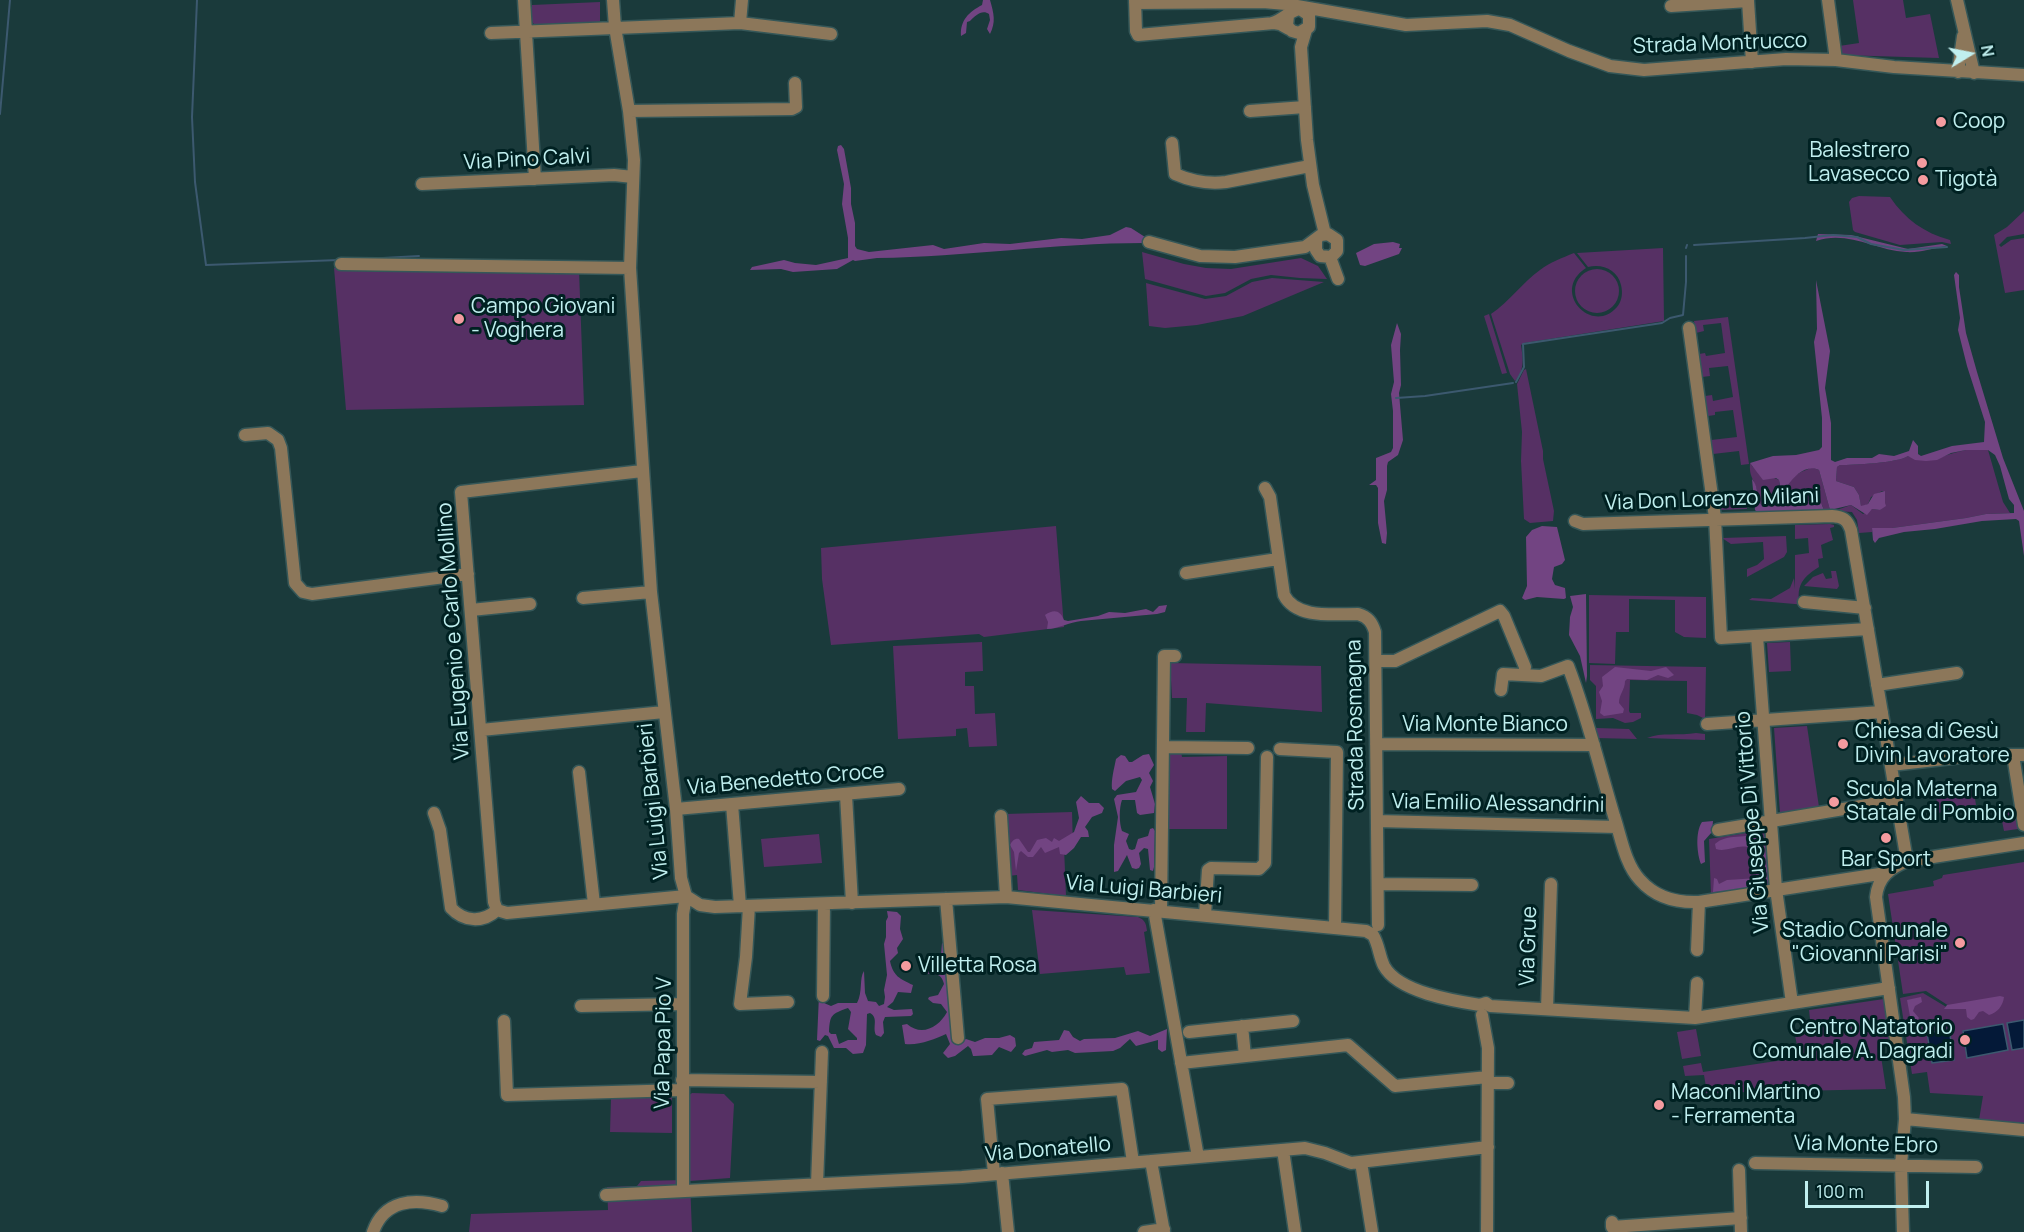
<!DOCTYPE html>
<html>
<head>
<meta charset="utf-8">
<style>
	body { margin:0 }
	#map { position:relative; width:2024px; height:1232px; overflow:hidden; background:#1a3a3b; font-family:Manrope,sans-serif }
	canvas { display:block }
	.north { position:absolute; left:1940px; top:24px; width:60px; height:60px; -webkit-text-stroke:4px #002122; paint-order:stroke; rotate:80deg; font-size:16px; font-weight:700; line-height:24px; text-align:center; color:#c0efef }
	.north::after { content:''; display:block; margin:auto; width:21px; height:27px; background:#c0efef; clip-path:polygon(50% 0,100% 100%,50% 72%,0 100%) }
	.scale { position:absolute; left:1805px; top:1181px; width:124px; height:27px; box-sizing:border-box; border:3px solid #c0efef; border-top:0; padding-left:8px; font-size:18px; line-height:21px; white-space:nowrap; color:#c0efef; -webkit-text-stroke:4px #002122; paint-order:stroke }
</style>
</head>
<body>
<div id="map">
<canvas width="2024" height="1232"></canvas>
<div class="north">N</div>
<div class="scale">100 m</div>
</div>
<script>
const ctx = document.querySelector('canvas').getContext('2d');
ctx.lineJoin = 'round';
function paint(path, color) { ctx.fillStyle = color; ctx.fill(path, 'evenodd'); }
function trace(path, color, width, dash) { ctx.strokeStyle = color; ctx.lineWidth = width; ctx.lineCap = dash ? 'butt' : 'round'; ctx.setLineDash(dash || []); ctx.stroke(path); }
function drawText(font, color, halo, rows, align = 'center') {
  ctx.font = font + ' Manrope,sans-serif'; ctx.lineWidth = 6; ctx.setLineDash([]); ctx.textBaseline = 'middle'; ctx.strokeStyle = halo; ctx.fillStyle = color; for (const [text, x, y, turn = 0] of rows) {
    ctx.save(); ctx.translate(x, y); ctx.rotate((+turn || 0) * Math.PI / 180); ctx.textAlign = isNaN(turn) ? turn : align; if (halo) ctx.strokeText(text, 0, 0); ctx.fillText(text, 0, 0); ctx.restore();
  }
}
paint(new Path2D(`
	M1853,0H1903L1906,18L1930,14L1939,58L1840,55L1839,46L1859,43Z
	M600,2V22L535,25L532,22V5Z
	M1859,196L1890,197C1905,219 1924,233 1950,240L1951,244L1942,242L1900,245L1855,232L1853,230L1849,202L1852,198Z
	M2024,211V234L2007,237L1999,245L2001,247L2011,240L2024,238V290L2005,293L1994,235L2007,227Z
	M1663,248L1664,321L1524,343L1521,345C1523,359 1525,369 1515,381L1510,374L1491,314C1510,301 1522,283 1540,270C1550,262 1562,258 1574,253L1586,268C1550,291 1592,336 1617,307C1622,301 1623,293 1621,285C1618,270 1602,263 1588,267L1577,253Z
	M1142,252L1184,264L1206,268L1231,269L1301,258L1318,266L1327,279L1300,278L1271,275L1251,279L1225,293L1206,296L1145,279Z
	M334,268L579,270L584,405L346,410Z
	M1575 291a22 22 0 1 1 44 0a22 22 0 1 1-44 0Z
	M1272,278L1324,282L1243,316L1197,325L1165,328L1149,326L1146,283L1205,299L1226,296L1252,282Z
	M1489,314L1507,373L1502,374L1484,316Z
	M1728,317L1749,464L1741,465L1739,451L1713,454L1711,440L1737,437L1733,410L1715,412V415L1708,416L1705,396L1712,395L1713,401L1733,397L1728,366L1709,368L1710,376L1702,377L1699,354L1705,353L1706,356L1725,353L1721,323L1703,325L1704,331L1696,333L1694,321Z
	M1526,369L1543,451V459L1554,511L1553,521L1530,523L1524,519L1521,461L1522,432L1517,384L1524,370Z
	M1966,450H1988L2003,502L2010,513L1986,514L1966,518L1892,528H1872V532L1859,533L1857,520L1852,512L1834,511L1851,505L1863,514L1872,509L1880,510L1884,503L1885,492L1882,491L1871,497L1868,504L1861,507L1859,495L1854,487L1836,481L1837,467L1840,465C1853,465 1898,463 1908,456C1935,464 1940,455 1966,450Z
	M1750,463C1756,473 1770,476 1779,480L1780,489C1787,485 1790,480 1796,475C1801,471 1806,471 1811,467L1819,470L1830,510H1824L1822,505L1810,500C1801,506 1775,506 1763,507C1757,500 1759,495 1756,487C1753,478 1749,476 1750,463Z
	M1726,492L1727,498L1745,496L1747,509L1721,510L1719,493Z
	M1830,524L1834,525V527L1830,528L1833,540L1821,545L1823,558L1818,559L1819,567C1806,575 1797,583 1799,600L1806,605L1749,600L1752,598L1771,599L1790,588L1794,578L1795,589V555L1809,553L1808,538L1795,539V525Z
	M1056,526L1064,627L984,637L979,634L831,645L822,579L821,548Z
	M1786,536L1787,552L1784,557L1747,577V569L1757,565L1764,559L1763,542L1731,544L1722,538Z
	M1831,571H1836L1839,586L1837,589L1804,586L1813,577L1823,573L1826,579L1832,578Z
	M1589,595L1706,597V638L1684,637L1675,632V600L1629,599V632H1616L1615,664L1589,663Z
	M982,642L983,671L965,672V686H974L975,714L995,713L997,746L969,747L967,728L956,729V736L898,739L893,646Z
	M1790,642L1791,671L1769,672L1767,643Z
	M1170,663L1321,666L1322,712L1206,703L1205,732H1186L1187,698H1172Z
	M1590,665L1706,667L1705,719L1697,715L1687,713V681L1630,680L1629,711L1630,713H1641V718L1633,722L1625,723L1613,718L1596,719V686L1590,680Z
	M1807,726L1819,807L1780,813L1774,728Z
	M1596,728L1629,729L1637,739L1596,738Z
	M1696,733L1705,734V740L1647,738C1661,732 1680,736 1696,733Z
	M1168,751H1181L1182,757L1227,756V829H1168Z
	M1973,785L1976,805L1938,813L1936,795L1963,790L1966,787Z
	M2015,809L2018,829L2004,831L2000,811Z
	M1072,812L1073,846L1064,847L1066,896L1018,890L1017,875L1008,876L1005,814Z
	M1764,830L1771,885L1711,895L1709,839Z
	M819,834L822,863L764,867L761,839Z
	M2024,862V1123L1979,1120L1983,1096L1930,1093L1927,1072L1912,1074L1900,998L1923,993L1948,1008L1999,998L1949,1006L1926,991L1903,994L1888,894L1934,886L1933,881L1942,878L1943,875Z
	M1032,910L1138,917C1145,920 1146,923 1147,931L1144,932L1150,973L1126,975L1124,967L1040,974Z
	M1884,999L1890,1040L1879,1043L1886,1089L1704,1093L1703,1088L1706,1087L1704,1075L1685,1076L1683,1066L1701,1063L1703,1072L1790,1059L1788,1047L1797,1045L1794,1031L1811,1029L1809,1010Z
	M1696,1029L1701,1056L1682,1059L1677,1032Z
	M692,1093L724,1094L734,1104L730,1178L690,1181L692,1232H469L471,1214L608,1210L607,1187L637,1186L641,1181L686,1180L688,1096Z
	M672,1096V1133L610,1132L611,1098Z`), '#563064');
paint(new Path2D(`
	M983,0H990C994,14 996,22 990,34L987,29L990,20L989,14C982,9 975,16 970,21L967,22L966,33L961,36C960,20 969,12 982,5Z
	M841,145L844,149L851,188V204L855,223V246L857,249L869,252L933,245L944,249L984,243L1010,244L1061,238L1082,239L1110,235L1126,227L1131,228L1145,237L1144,243C1054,243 966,257 877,258L855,261L853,260L837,269L793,272L781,269L750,270L752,267L784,260L795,263L816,265L848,258V238L842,204L844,184L837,150L838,146Z
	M1818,234L1851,235L1908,249L1942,244L1947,246C1933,248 1920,253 1906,252C1874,250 1848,230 1816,241Z
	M1393,242L1400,244L1399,248H1402L1399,254L1365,266L1360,265L1356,253L1374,244Z
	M1956,272L1959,275V287L1966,333L1977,372L2003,458L2024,511V556L2019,521L2016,519L1982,521L1935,529L1904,532L1879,538L1875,543L1873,540L1872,528H1892L1966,518L1986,514L2014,513V505L2009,499L2000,466L1995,455L1988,450H1966L1951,453L1937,460L1926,461L1915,460L1908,456C1898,463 1853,465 1840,465L1837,467L1836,481L1854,487L1859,495L1861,506L1868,504L1874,494L1885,491V503L1886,506L1880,510L1872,509L1867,515L1851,505L1830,510L1819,470C1807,464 1795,475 1788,485L1792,495L1787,499L1782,498L1779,480L1776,478L1763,480L1750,463L1773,456L1796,455L1819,450L1822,447V418L1814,342L1817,329L1816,280L1830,351L1825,388L1831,423V460L1835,462L1847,458H1872L1879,454L1894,456L1909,451L1913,440L1918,446V454L1921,456L1952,446L1984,442L1985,422L1967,366L1958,330L1960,318L1954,275Z
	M1397,323L1401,334L1400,350L1401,385L1399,393L1403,440L1398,455L1388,462L1387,466V490L1384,501L1387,533L1386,544L1382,543L1378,523V488L1376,485H1369L1376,480V458L1391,452L1393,448V411L1391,394L1394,382L1391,345Z
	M1752,479C1760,488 1755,499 1763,507C1780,505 1797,505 1814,499L1821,503L1824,510L1758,513L1755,510Z
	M1542,526L1557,527L1565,560L1562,564L1554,567L1552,579L1555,585L1565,588L1566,598L1564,599L1537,597L1525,600L1522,598L1527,586L1526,537L1532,530Z
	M1586,594L1587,676L1586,683L1580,656L1569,635L1570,617L1573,607L1570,596Z
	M1167,605L1165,612L1157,614L1081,621C1070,622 1057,629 1047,629L1048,622L1045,615C1054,609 1060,610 1064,620L1068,621L1098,616L1109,612L1125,613L1146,609L1153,612L1159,606Z
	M1615,667L1651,671L1666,667L1674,675L1668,678L1658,675L1647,680L1627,679L1625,681C1625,690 1619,694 1619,703L1624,709L1623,713L1604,716L1600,713L1602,701L1599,692L1603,686L1602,677Z
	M1149,754L1154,765L1149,773L1153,781L1150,787L1155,804L1154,813L1140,815L1137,813L1135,800H1122C1119,808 1119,823 1122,831L1129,834L1126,841L1129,849L1132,850L1135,849L1138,839L1148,836L1150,829L1153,828L1155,831L1154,867L1153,871L1150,870L1148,849L1144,848L1139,853L1141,864L1139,868L1136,869L1132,868L1127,855L1118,871L1114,872V845L1118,817L1114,799L1117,795L1136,792L1142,780L1140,777L1126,781L1115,791L1112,789C1111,780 1114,769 1116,759L1121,755L1125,756L1129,762H1132L1143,755Z
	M1081,796L1089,803H1099L1104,808L1102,813L1092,817L1085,827L1088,831L1089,837H1081L1074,848L1066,855L1060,854L1059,847L1045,853L1041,847L1033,857H1028L1021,851L1019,853L1016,871L1014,852L1010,845C1012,841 1015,838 1019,839L1028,852H1030L1037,840L1046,838L1052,842L1054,838L1059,841L1074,832L1079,818L1076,802Z
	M1713,821L1712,832L1704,841L1705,862L1701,864C1697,854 1695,832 1702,822Z
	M1761,833L1764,836L1768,884L1737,890L1713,892L1714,878L1717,879L1719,884L1727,880L1758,878L1752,868C1752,859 1761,853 1758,844L1752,849C1740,842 1728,853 1716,849L1715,844C1727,833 1746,839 1761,833Z
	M887,911L897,912L901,916L900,929L903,939L897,948L898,953L890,961C893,976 900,979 913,985L911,993L898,992L893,1002L887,1007L894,1010L912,1009L913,1014L911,1016L885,1017L883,1022L884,1033L881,1037L876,1035C872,1027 879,1018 870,1013L867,1014L866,1045L863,1053L853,1054L846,1048H834L828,1036L825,1035L820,1041L817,1040L819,995L824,1003L831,1006L838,1003H857C863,992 859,978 864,971L865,993L868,1001L876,1002L879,1006L884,1004L885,997L884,990L887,975L884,944L886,937V921L888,917ZM848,1008L851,1012L848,1029L857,1038V1040H848L839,1044L836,1034H831L829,1032C830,1015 831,1014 848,1008Z
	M942,943L944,944L949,985L947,995L960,1042L966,1039L975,1042L985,1038H999L1010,1035L1015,1038L1016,1046L1011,1052L999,1047L992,1055L975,1056H973L971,1049L968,1046L955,1056L948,1058L943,1053L950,1044L946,1034C935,1039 918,1046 905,1044L902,1025L907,1024C922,1037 939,1027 947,1012L941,1004L933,1003L928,999L929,997L938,995L944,984C941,971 934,976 924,973L922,968L928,958L933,960L936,968L940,967Z
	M2000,996L2004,997C2003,1006 1997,1013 1989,1015L1983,1011L1979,1012L1974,1019L1971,1020L1967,1017L1966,1009H1944L1947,1005Z
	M1921,997L1922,1002L1915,1006L1913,1011L1919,1018L1912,1027L1907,1000Z
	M1167,1029L1166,1050L1162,1052L1158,1049V1040L1136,1046L1130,1039L1120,1048L1113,1051L1075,1053L1068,1050L1052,1052L1047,1050L1025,1056L1022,1054L1025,1050L1032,1048L1034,1042L1059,1040L1064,1030L1069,1031L1073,1037L1080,1041L1084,1039L1115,1038L1138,1031L1150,1036Z`), '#724482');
const water = new Path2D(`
	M2024,1020V1048L2012,1050L2007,1023Z
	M2003,1024L2008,1050L1967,1058L1963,1031Z
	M1949,1029L1954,1060L1932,1063L1927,1033Z`);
paint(water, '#041938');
trace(water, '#3c596f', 1.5);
trace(new Path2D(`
	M197,0L192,117L195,182L206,265L339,260
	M0,114L10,0
	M1694,245L1805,238L1833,235L1857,237L1871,244L1904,250L1947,247
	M1686,248L1687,245
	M365,259L419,256
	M1516,382L1524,367L1523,344L1662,323L1670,318L1683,315L1686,282V256
	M1396,398L1425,396L1513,383`), '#3c596f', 2);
const minor = new Path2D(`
	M524,0L535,179
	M613,0L615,27L629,111L634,160L630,268L651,592L676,809L681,878L686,896L700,905L715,907L1006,897L1366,931L1373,935C1379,945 1379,956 1384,966C1398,992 1454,1001 1480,1005L1486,1003L1490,1006L1695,1018L1889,988
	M1135,0L1136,31L1138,35L1274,23L1280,24L1289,29
	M1828,0L1836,60
	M1957,0L1974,73
	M1135,3L1263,2L1286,4L1406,25L1487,21L1510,25L1569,51L1610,66L1644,70L1786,59L1836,60L1894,67L2024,75
	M1671,6L1748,1L1752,62
	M740,23L742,0
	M1272,23C1283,20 1290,10 1300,9L1309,15V27L1299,33L1292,31L1287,26L1288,16
	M1306,30L1301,47L1307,140L1313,185L1325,234
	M491,33L740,23L831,34
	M1958,72L1963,36
	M629,111L792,109L796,107L795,83
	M1250,111L1305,107
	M1172,143L1175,174C1191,181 1209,184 1226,182L1310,166
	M422,184L614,175L633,177
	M1149,242L1200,256L1235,257L1305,247L1321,235L1328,234L1337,240V251L1331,257L1320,256L1316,250V241
	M1330,257L1338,279
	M341,264L630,268
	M1689,328L1715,518L1721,638L1868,629
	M245,435L268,433L278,440L281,448L295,583L303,592L312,594L468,574
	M1265,488L1270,497L1284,595C1296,619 1333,614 1358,614C1368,617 1372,622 1375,632L1378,925
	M1575,521L1583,524L1832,516C1843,517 1847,519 1851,530L1907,861C1890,868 1878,877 1876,897L1904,1097L1905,1119L1901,1165L1903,1232
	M1186,573L1278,559
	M583,598L651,592
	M1804,602L1865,608
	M471,610L530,604
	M1757,636L1776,889L1792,1003
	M1376,661H1395L1500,611L1504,616L1525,667
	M1877,685L1957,673
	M1501,690L1503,674L1541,676L1568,666C1587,715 1599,766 1614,816C1621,837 1625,864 1640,880C1656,898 1676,903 1699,902L1886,873
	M1707,724L1882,712
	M481,730L664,712
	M1376,744L1594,745
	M1164,747L1248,748
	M1280,749L1337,752L1335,928
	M2013,755L2024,825
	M1891,765L1979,755H2024
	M579,772L594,904
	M846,795L852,903
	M732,804L740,906
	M676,809L899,789
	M434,813L440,830L451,908C464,922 483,923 497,910
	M1001,816L1006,897
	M1377,821L1617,827
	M1718,830L1897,800
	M1907,861L2024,843
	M1378,884L1472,885
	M946,899L958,1038
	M749,906L746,957L740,1004L788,1002
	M497,910L494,902L461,492L642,471
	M497,910L507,913L686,896
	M1154,910L1198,1157
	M1161,911L1164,656H1175
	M1205,915L1208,870L1211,868L1259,869L1265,863L1267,757
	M1697,950L1699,902
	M823,996L824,904
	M581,1006L683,1004
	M1547,1009L1551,884
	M1482,1015L1488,1048L1487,1232
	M1695,1018L1697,983
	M504,1021L507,1095L682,1090
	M1242,1026L1245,1056
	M1189,1032L1293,1021
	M1181,1063L1348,1045L1395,1086L1488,1077
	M682,1080L821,1082
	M1488,1083H1508
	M1905,1119L2024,1130
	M1283,1150L1295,1232
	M1151,1161L1164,1232
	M1361,1162L1372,1232
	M1755,1163L1976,1167
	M1739,1170L1741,1232
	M1002,1173L1008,1232
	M994,1174L987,1099L1122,1089L1133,1162
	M817,1184L822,1052
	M683,1191V914L686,896
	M606,1195L962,1177L1305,1148L1325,1153L1351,1163L1488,1147
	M1612,1222V1227L1741,1218
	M373,1232C384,1200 414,1198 442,1206
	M1144,1232L1164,1229`);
trace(minor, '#355758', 15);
trace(minor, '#8c775a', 12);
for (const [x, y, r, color] of [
	[1941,122,6,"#f49b9f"],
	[1922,163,6,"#f49b9f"],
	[1923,180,6,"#f49b9f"],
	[459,319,6,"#f49b9f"],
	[1843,744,6,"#f49b9f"],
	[1834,802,6,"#f49b9f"],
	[1886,838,6,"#f49b9f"],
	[1960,943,6,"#f49b9f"],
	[906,966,6,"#f49b9f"],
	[1965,1040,6,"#f49b9f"],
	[1659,1105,6,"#f49b9f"]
]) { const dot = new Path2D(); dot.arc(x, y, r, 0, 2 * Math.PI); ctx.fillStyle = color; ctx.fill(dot); trace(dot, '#002122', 2); }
drawText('21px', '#c0efef', '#002122', [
	["Strada Montrucco",1720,44,-2],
	["Via Pino Calvi",527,160,-3],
	["Via Don Lorenzo Milani",1712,500,-2],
	["Via Eugenio e Carlo Mollino",454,631,-94],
	["Strada Rosmagna",1356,725,-91],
	["Via Monte Bianco",1485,725],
	["Via Benedetto Croce",786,780,-5],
	["Via Luigi Barbieri",654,801,-96],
	["Via Emilio Alessandrini",1498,804,1],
	["Via Giuseppe Di Vittorio",1753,822,-95],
	["Via Luigi Barbieri",1144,890,5],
	["Via Grue",1529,946,-88],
	["Via Papa Pio V",664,1043,-89],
	["Via Monte Ebro",1866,1145,1],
	["Via Donatello",1048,1150,-5]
]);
drawText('21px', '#c0efef', '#002122', [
	["Coop",1953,122],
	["Balestrero",1910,151,"right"],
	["Lavasecco",1910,175,"right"],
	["Tigotà",1935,180],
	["Campo Giovani",471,307],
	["- Voghera",471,331],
	["Chiesa di Gesù",1855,732],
	["Divin Lavoratore",1855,756],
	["Scuola Materna",1846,790],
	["Statale di Pombio",1846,814],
	["Bar Sport",1886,860,"center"],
	["Stadio Comunale",1948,931,"right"],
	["\"Giovanni Parisi\"",1948,955,"right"],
	["Villetta Rosa",918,966],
	["Centro Natatorio",1953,1028,"right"],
	["Comunale A. Dagradi",1953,1052,"right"],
	["Maconi Martino",1671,1093],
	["- Ferramenta",1671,1117]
], 'left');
</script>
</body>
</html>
